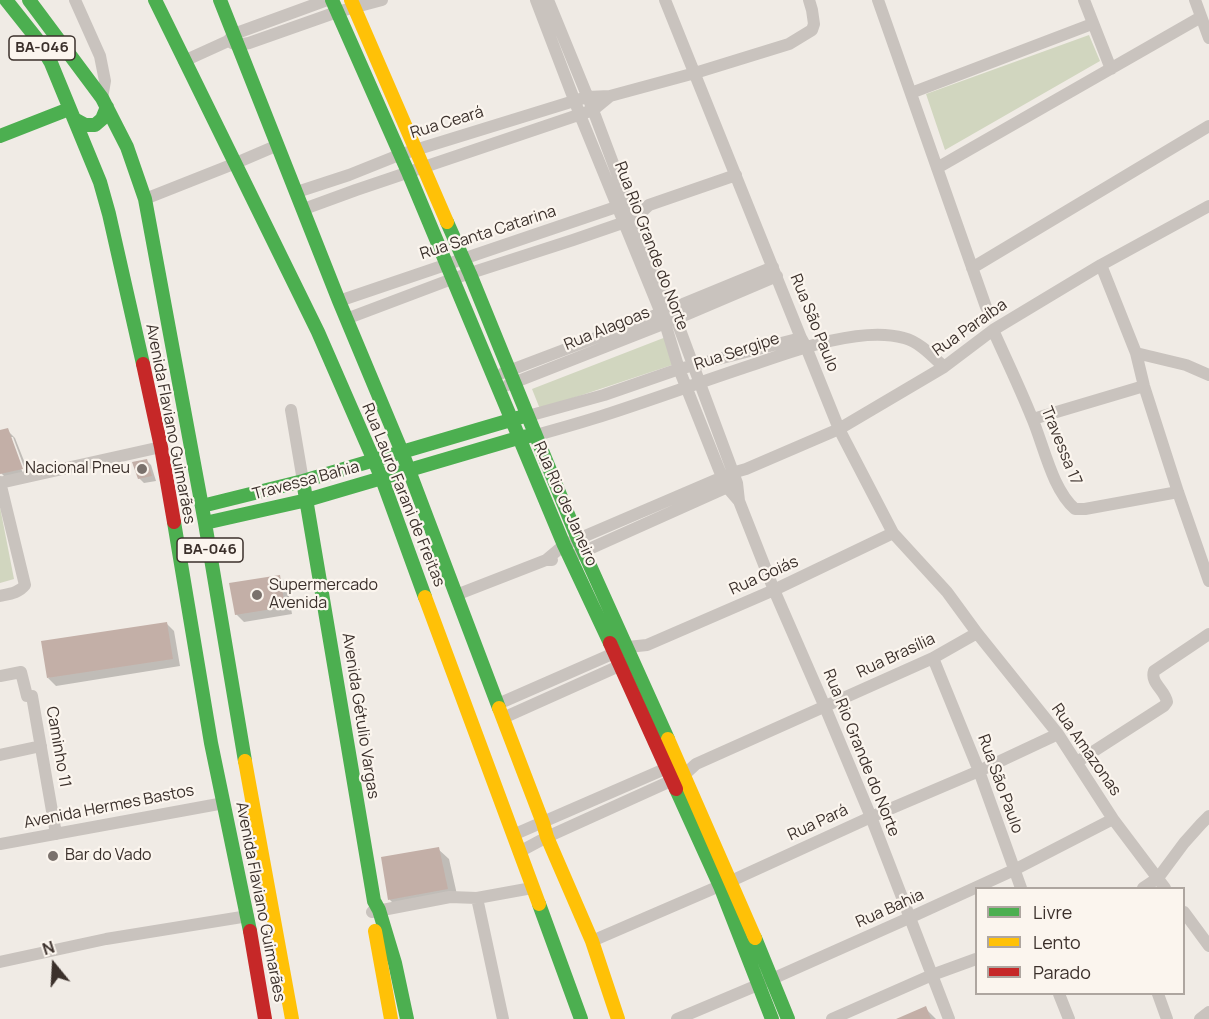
<!DOCTYPE html>
<html>
<head>
<meta charset="utf-8">
<style>
	body { margin:0 }
	#map { position:relative; width:1209px; height:1019px; overflow:hidden; background:#f0ebe5; font-family:Manrope,sans-serif }
	canvas { display:block }
	.legend { position:absolute; left:975px; top:887px; width:210px; height:108px; box-sizing:border-box; background:#fbf5ee; border:2px solid #aea6a0; margin:0; padding:8px 10px; list-style:none; font-size:18px; color:#3b302b }
	.legend li { display:flex; align-items:center; gap:12px; height:30px }
	.legend b { width:30px; border:2px solid #aea6a0 }
	.north { position:absolute; left:24px; top:935px; width:60px; height:60px; -webkit-text-stroke:4px #fbf5ee; paint-order:stroke; rotate:342deg; font-size:16px; font-weight:700; line-height:24px; text-align:center; color:#3b302b }
	.north::after { content:''; display:block; margin:auto; width:21px; height:27px; background:#3b302b; clip-path:polygon(50% 0,100% 100%,50% 72%,0 100%) }
</style>
</head>
<body>
<div id="map">
<canvas width="1209" height="1019"></canvas>
<ul class="legend">
<li><b style="height:8px;background:#4caf50"></b>Livre</li>
<li><b style="height:8px;background:#ffc107"></b>Lento</li>
<li><b style="height:8px;background:#c62828"></b>Parado</li>
</ul>
<div class="north">N</div>
</div>
<script>
const ctx = document.querySelector('canvas').getContext('2d');
ctx.lineJoin = 'round';
function paint(path, color) { ctx.fillStyle = color; ctx.fill(path, 'evenodd'); }
function trace(path, color, width, dash) { ctx.strokeStyle = color; ctx.lineWidth = width; ctx.lineCap = dash ? 'butt' : 'round'; ctx.setLineDash(dash || []); ctx.stroke(path); }
function drawText(font, color, halo, rows, align = 'center') {
  ctx.font = font + ' Manrope,sans-serif'; ctx.lineWidth = 4.5; ctx.setLineDash([]); ctx.textBaseline = 'middle'; ctx.strokeStyle = halo; ctx.fillStyle = color; for (const [text, x, y, turn = 0] of rows) {
    ctx.save(); ctx.translate(x, y); ctx.rotate((+turn || 0) * Math.PI / 180); ctx.textAlign = isNaN(turn) ? turn : align; if (halo) ctx.strokeText(text, 0, 0); ctx.fillText(text, 0, 0); ctx.restore();
  }
}
paint(new Path2D(`
	M1089,35L1100,61L945,150L926,94Z
	M666,337L675,364L540,409L532,389Z
	M0,507L14,579L0,583Z`), '#d1d6bf');
paint(new Path2D(`
	M7,430L15,438L30,476L9,481L1,473L0,469V432ZM9,437H13L27,475L24,476Z
	M146,460L151,465L156,481L144,483L139,478Z
	M279,577L287,584L292,614L244,622L236,614Z
	M166,623L174,631L180,666L56,686L48,678Z
	M438,849L449,859L458,899L400,910L390,900L383,858Z
	M925,1008L936,1019H900Z`), '#0003');
paint(new Path2D(`
	M8,428L23,469L0,474V430Z
	M147,459L152,476L138,479L132,462Z
	M280,575L285,607L235,615L229,583Z
	M167,622L173,659L47,678L41,641Z
	M439,847L448,889L388,900L381,857Z
	M926,1006L931,1019H896Z`), '#c3afa7');
trace(new Path2D(`
	M75,0L100,56L105,81L102,98
	M536,0L580,115L665,323L679,369L722,477L727,487L739,501
	M548,0L593,110L634,219L676,319L737,483L739,501L774,590L825,707L871,817L949,1019
	M665,0L801,338L806,347L839,429L893,533L947,592L977,633L1058,734L1113,819L1165,888
	M878,0L986,307
	M1084,0L1111,69
	M1195,0L1209,38
	M232,43L238,45L249,43L337,12L382,0
	M184,61L228,41L234,34L327,0
	M911,93L1092,24
	M937,168L1201,17
	M297,192L349,175L399,155L587,97L610,96L695,73L789,44L812,30L814,24L812,10L809,0
	M145,199L236,163L278,145
	M304,209L356,190L593,110L610,96
	M1101,265L1136,353L1144,386L1178,492L1209,581
	M972,268L1209,126
	M339,301L625,204
	M346,319L452,279L573,240L634,219L649,205L736,175
	M993,330C1006,359 1020,388 1032,418C1044,446 1052,489 1075,509H1085L1178,492
	M1136,353L1186,365L1209,375
	M503,373L661,313L773,267
	M508,385L676,319L777,276
	M291,410L303,481
	M528,416L604,395L679,369L801,338
	M1033,419L1144,386
	M537,435C561,428 587,421 611,413C660,397 709,379 758,363C798,349 863,326 904,338C920,342 933,357 944,367
	M0,482L25,585C19,593 9,594 0,596
	M0,483L161,447
	M578,554L732,485
	M546,560L564,545L732,473L746,469L839,429L944,367L993,330L1101,265L1209,206
	M456,595L546,560H552
	M933,658L979,771L1021,888
	M0,676L21,672L27,696H32L56,834
	M498,704L628,647L647,645L774,590L893,533
	M503,718L628,662
	M0,755L41,746
	M1077,762L1164,706L1167,702C1165,690 1150,683 1154,671L1209,634
	M513,835L674,765
	M0,844L224,803
	M519,852L547,837L684,775L696,764L933,658L977,633
	M1143,888L1158,878L1184,843L1201,824L1209,816
	M477,898L503,1019
	M372,912L450,897L477,898L532,888
	M1184,912L1209,946
	M592,941L731,881L871,817L979,771L1058,734
	M0,962L106,939L248,916
	M1059,994L1069,1019
	M1158,994L1167,1019
	M677,1019L772,979L909,918L1014,870L1113,819
	M832,1019L932,975L976,959
	M1200,1019L1209,1012`), '#c9c3be', 12);
trace(new Path2D(`
	M6,0L37,39L51,63L100,182L109,214L143,364
	M29,0L102,98L127,147L145,199L205,523L245,761
	M155,0L318,332L382,479L425,597
	M220,0L339,301L402,452L499,708
	M332,0L408,172L564,545L610,643
	M74,119L85,125H95L102,119L107,107
	M0,136L69,109
	M447,222L470,274L578,539L668,739
	M303,481L374,901L379,910L395,963L407,1019
	M202,506L303,481L521,417
	M174,522L211,743L250,931
	M205,523L307,500L518,438L529,436
	M676,789L720,886L772,1019
	M539,904L581,1019
	M755,938L788,1019`), '#4caf50', 14);
trace(new Path2D(`
	M351,0L447,222
	M425,597L539,904
	M499,708L543,823L547,837L592,941L618,1019
	M668,739L755,938
	M245,761L292,1019
	M375,931L391,1019`), '#ffc107', 14);
trace(new Path2D(`
	M143,364L161,447L174,522
	M610,643L676,789
	M250,931L265,1019`), '#c62828', 14);
for (const [x, y, r, color] of [
	[142,469,6,"#7a716c"],
	[257,595,6,"#7a716c"],
	[53,856,6,"#7a716c"]
]) { const dot = new Path2D(); dot.arc(x, y, r, 0, 2 * Math.PI); ctx.fillStyle = color; ctx.fill(dot); trace(dot, '#fbf5ee', 2); }
for (const [x, y, w] of [
	[42,48,66],
	[210,550,66]
]) { const box = new Path2D(); box.roundRect(x - w / 2, y - 12, w, 24, 4.5); ctx.fillStyle = '#fbf5ee'; ctx.fill(box); trace(box, '#3b302b', 1.5); }
drawText('bold 15px', '#3b302b', null, [
	["BA-046",42,48],
	["BA-046",210,550]
]);
drawText('16px', '#3b302b', '#fbf5ee', [
	["Rua Ceará",447,123,-17],
	["Rua Santa Catarina",488,233,-18],
	["Rua Rio Grande do Norte",651,246,69],
	["Rua São Paulo",814,323,68],
	["Rua Paraíba",970,328,-35],
	["Rua Alagoas",607,329,-22],
	["Rua Sergipe",737,352,-18],
	["Avenida Flaviano Guimarães",170,424,79],
	["Travessa 17",1061,446,68],
	["Travessa Bahia",306,481,-15],
	["Rua Lauro Farani de Freitas",403,495,68],
	["Rua Rio de Janeiro",565,504,66],
	["Rua Goiás",764,576,-24],
	["Rua Brasília",896,656,-25],
	["Avenida Gétulio Vargas",360,716,81],
	["Caminho 11",58,747,80],
	["Rua Amazonas",1086,750,55],
	["Rua Rio Grande do Norte",861,753,68],
	["Rua São Paulo",1000,784,70],
	["Avenida Hermes Bastos",109,807,-11],
	["Rua Pará",818,823,-25],
	["Avenida Flaviano Guimarães",260,902,79],
	["Rua Bahia",890,909,-24]
]);
drawText('16px', '#3b302b', '#fbf5ee', [
	["Nacional Pneu",130,469,"right"],
	["Supermercado",269,586],
	["Avenida",269,604],
	["Bar do Vado",65,856]
], 'left');
</script>
</body>
</html>
